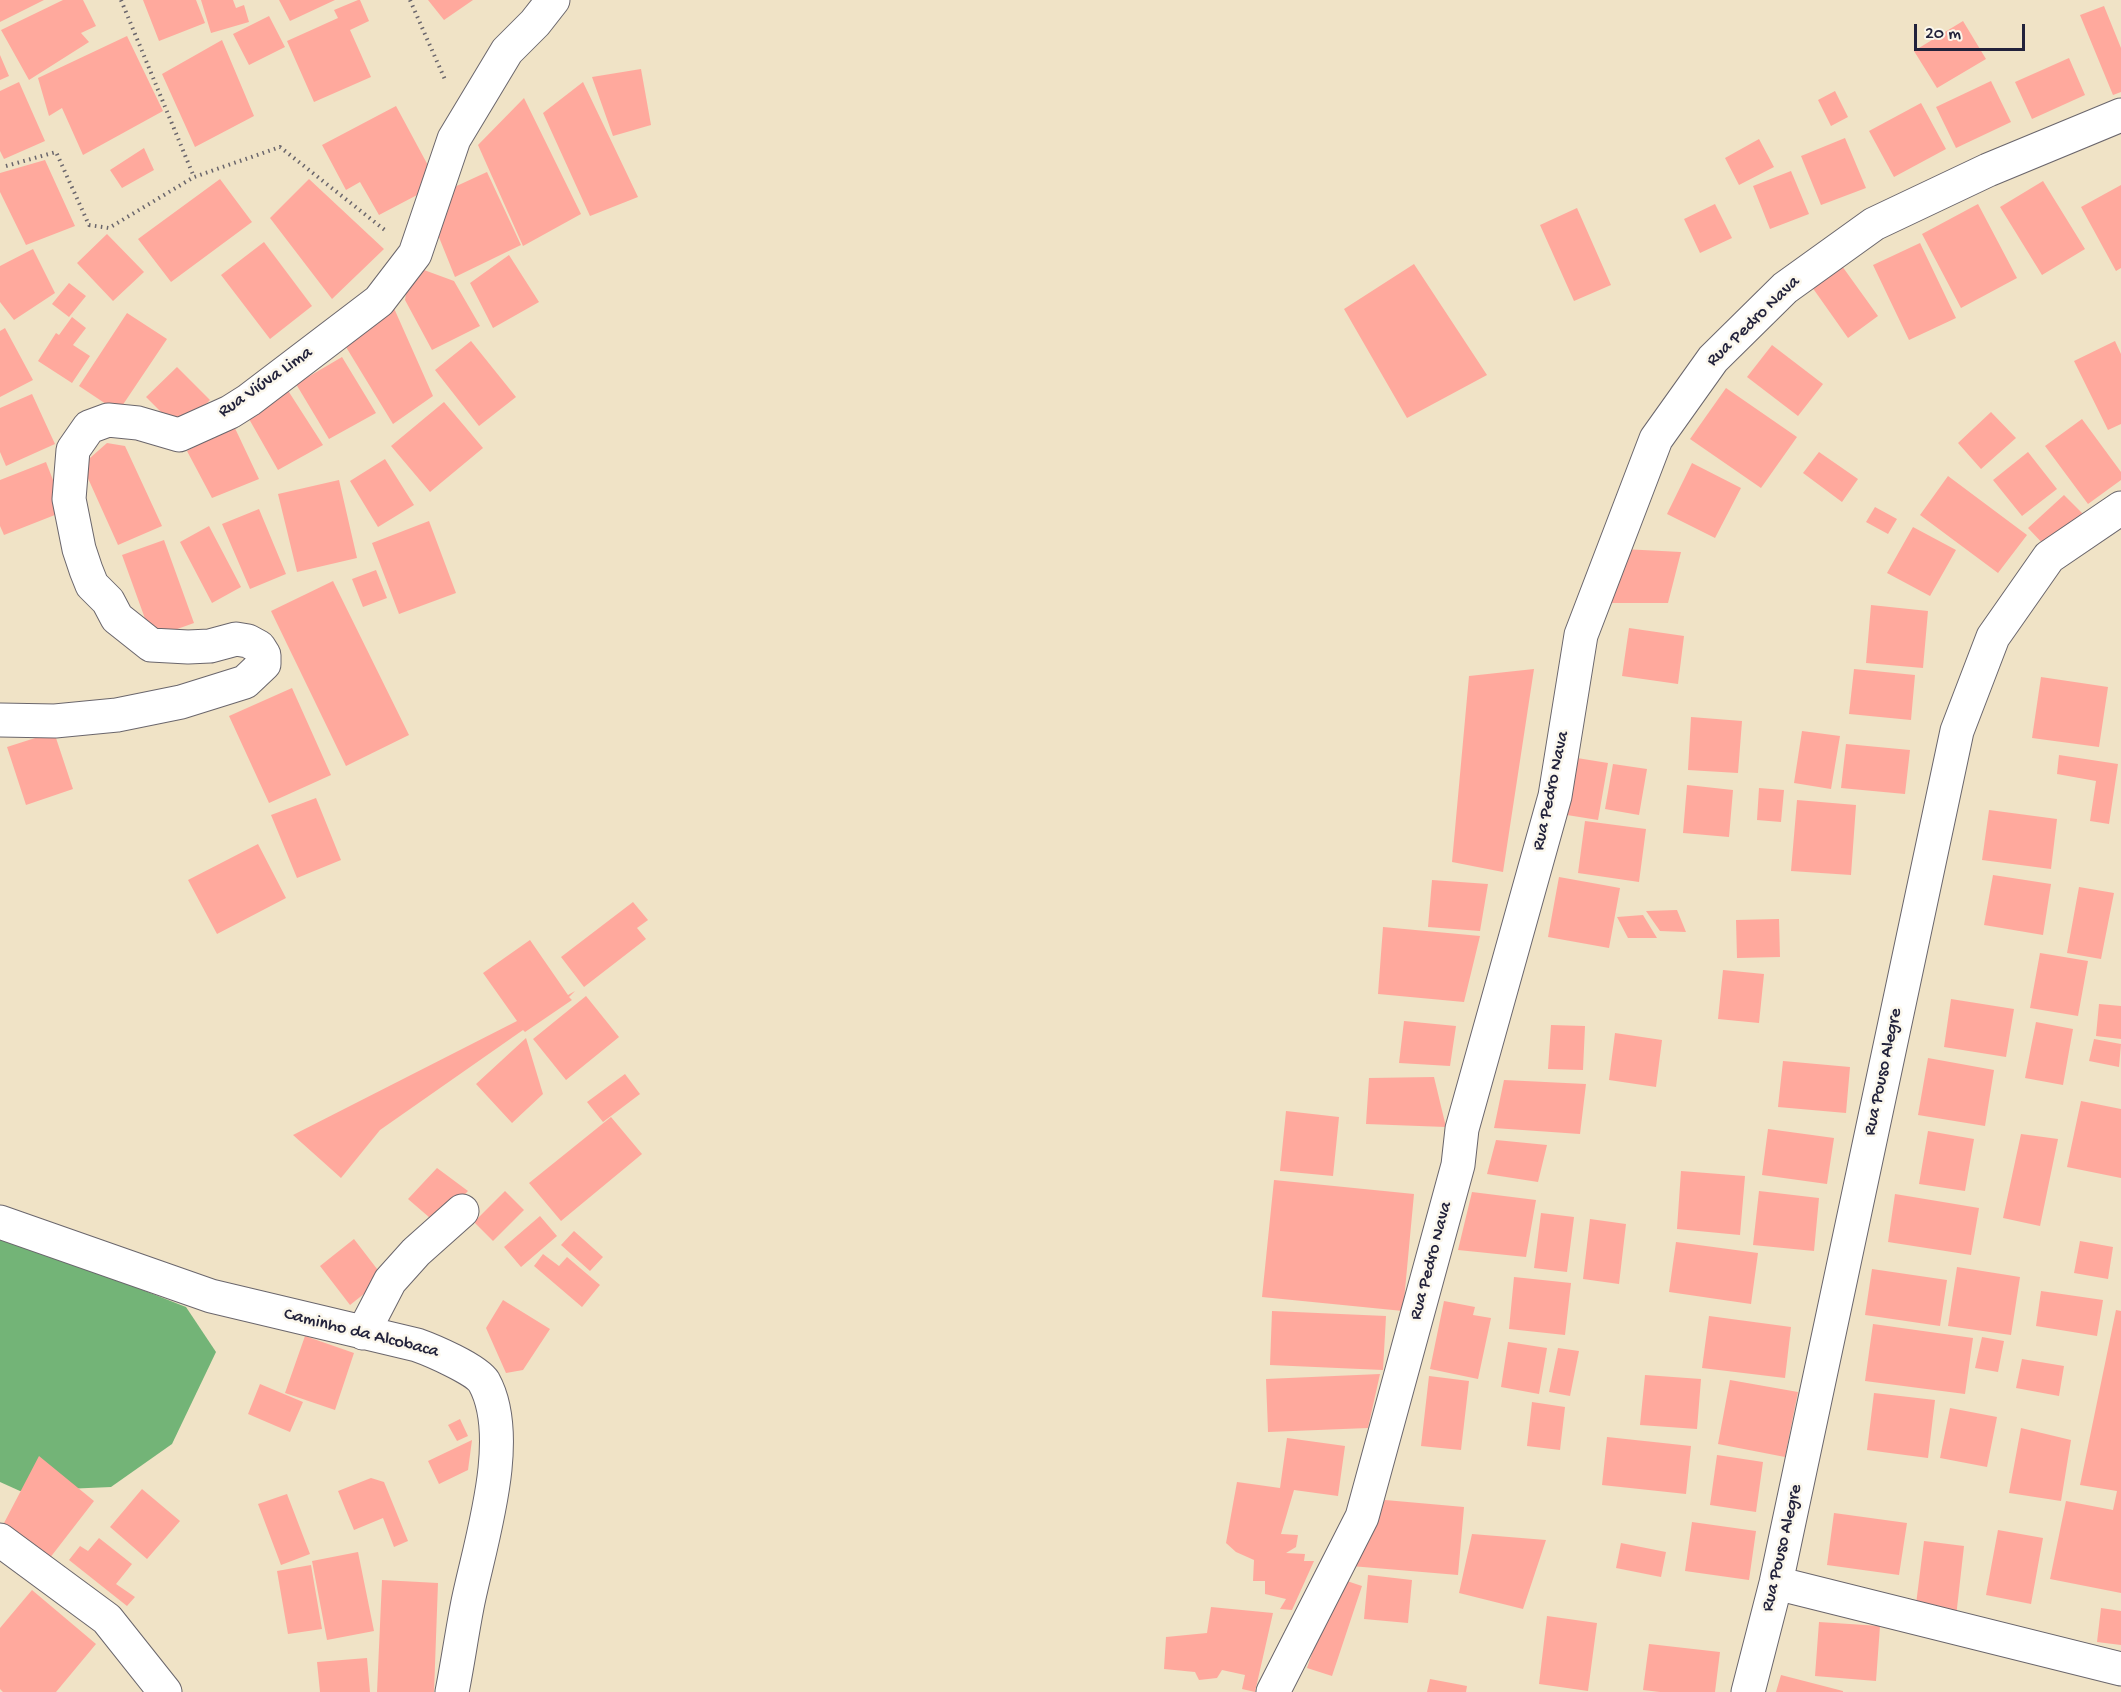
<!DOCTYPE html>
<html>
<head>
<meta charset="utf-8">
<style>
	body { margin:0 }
	#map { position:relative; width:2121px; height:1692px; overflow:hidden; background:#f0e3c6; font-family:"Gochi Hand",sans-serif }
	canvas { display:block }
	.scale { position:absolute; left:1914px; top:24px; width:111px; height:27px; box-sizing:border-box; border:3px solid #22223b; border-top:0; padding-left:8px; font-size:18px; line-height:21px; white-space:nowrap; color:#22223b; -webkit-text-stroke:4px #fbf7ec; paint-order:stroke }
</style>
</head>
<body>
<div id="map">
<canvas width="2121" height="1692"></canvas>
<div class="scale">20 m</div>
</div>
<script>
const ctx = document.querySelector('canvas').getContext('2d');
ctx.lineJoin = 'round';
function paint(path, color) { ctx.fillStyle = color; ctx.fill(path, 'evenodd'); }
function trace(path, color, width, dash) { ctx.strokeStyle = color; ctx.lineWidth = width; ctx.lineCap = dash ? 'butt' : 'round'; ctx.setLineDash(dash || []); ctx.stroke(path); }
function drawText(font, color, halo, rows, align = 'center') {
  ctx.font = font + ' "Gochi Hand",sans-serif'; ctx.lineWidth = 5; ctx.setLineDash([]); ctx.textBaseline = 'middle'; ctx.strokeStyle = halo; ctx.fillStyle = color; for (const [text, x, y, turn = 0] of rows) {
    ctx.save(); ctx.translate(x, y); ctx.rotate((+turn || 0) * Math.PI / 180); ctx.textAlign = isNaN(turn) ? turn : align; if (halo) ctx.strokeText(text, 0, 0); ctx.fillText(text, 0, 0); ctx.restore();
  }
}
paint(new Path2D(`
	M0,1234L186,1307L216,1352L172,1444L111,1487L20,1491L0,1482Z`), '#73b477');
paint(new Path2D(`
	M0,0H44L0,22Z
	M63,0H83L96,26L81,33L89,42L29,80L1,30Z
	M143,0H196L205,23L159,41Z
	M201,0H233L236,8L244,5L249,22L211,33Z
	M279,0H335L290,21Z
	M358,0H360L369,21L350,30L371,77L314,102L287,41L338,18L334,10Z
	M428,0H473L444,20Z
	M2104,6L2121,48V92L2113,95L2080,15Z
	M269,16L285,47L249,65L233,34Z
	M1963,21L1986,59L1937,88L1914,51Z
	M127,36L163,111L83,155L62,108L49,116L38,78Z
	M222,40L254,116L195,147L162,74Z
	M0,55L9,76L0,80Z
	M2069,58L2085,95L2032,119L2015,82Z
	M641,69L651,125L613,136L592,77Z
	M1991,81L2011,122L1956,148L1936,107Z
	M19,82L45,141L4,159L0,151V91Z
	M583,82L638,197L590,216L543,113Z
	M1835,91L1848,117L1831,126L1818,100Z
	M524,98L581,214L523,246L478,145Z
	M1921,103L1946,149L1894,177L1869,131Z
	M396,106L438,184L379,215L360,182L346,190L322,145Z
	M1845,138L1866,188L1821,205L1801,156Z
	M1759,139L1774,167L1739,185L1725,158Z
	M144,148L154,170L122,188L110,170Z
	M45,160L75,226L26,245L0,192V173Z
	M1791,171L1809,214L1770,229L1753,186Z
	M487,172L521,245L455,277L430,215L450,189Z
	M220,179L252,222L171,282L138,239Z
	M309,179L384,249L332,299L270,218Z
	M2043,181L2085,249L2042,275L2000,207Z
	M2121,185V268L2116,271L2081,207Z
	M1715,204L1732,238L1700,253L1684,219Z
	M1978,204L2017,278L1961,308L1922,234Z
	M1577,208L1611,285L1574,301L1540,225Z
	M107,234L144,272L113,301L77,263Z
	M264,242L312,306L270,339L221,275Z
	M1920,243L1956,318L1909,340L1873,265Z
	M33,249L55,293L14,320L0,302V266Z
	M509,255L539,302L493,328L470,283Z
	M1414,264L1487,375L1407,418L1344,309Z
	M1842,266L1878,316L1848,338L1812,287Z
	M424,270L454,281L480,326L432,350L405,300L407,287Z
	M69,283L86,296L69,317L52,304Z
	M393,306L433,396L393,424L346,347Z
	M127,313L167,339L118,412L79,386Z
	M72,317L86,328L73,345L90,356L72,383L38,361L56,333L59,335Z
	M5,328L33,380L0,397V331Z
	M471,341L516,397L479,426L435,370Z
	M2115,341L2121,354V424L2108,430L2074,361Z
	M1772,345L1823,384L1798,416L1747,377Z
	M342,357L376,413L329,439L296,384Z
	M177,367L210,400L180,431L146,397Z
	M1726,388L1797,437L1761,488L1690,439Z
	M287,389L323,445L278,470L249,419Z
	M32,394L55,444L6,466L0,452V408Z
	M444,402L483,448L430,492L391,446Z
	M1991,412L2016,438L1981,469L1958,443Z
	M2082,419L2121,472V480L2088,504L2045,446Z
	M233,424L259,479L212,498L187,451Z
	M107,443L125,446L162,526L118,545L82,465Z
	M1819,452L1858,479L1842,502L1803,473Z
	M2028,452L2057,489L2022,516L1993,480Z
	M385,459L414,505L378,527L350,481Z
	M46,462L65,511L4,535L0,526V480Z
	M1692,463L1741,488L1715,538L1667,514Z
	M1948,476L2027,535L1998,573L1920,515Z
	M339,480L357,558L297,572L278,494Z
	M2064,495L2084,515L2047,548L2028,528Z
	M1875,507L1897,519L1888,534L1866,522Z
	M259,509L286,574L250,589L222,524Z
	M429,521L456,593L399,614L372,543Z
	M209,526L241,587L212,603L180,542Z
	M1913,527L1956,550L1930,596L1887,573Z
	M164,540L194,623L152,638L122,555Z
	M1623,549L1681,552L1668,603H1611Z
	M376,570L387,598L363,607L352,579Z
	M333,581L409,735L346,766L271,611Z
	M1871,605L1928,611L1923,668L1866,663Z
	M1629,628L1684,636L1678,684L1622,676Z
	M1534,669L1503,872L1452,862L1469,676Z
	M1854,669L1915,675L1911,720L1849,714Z
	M2041,677L2108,687L2099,747L2032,738Z
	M292,688L331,775L269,803L229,716Z
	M1691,717L1742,721L1738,773L1688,770Z
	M1802,731L1840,736L1831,789L1794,783Z
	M54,732L73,789L26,805L7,747Z
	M1846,744L1910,750L1905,794L1841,788Z
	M2059,755L2118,764L2109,824L2090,821L2096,781L2057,774Z
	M1577,758L1608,763L1598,820L1567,815Z
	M1613,764L1647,769L1639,815L1605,809Z
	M1687,785L1733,790L1729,837L1683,833Z
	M1759,788L1784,790L1781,822L1757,820Z
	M316,798L341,860L297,878L271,815Z
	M1797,800L1856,805L1851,875L1791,871Z
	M1989,810L2057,819L2051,869L1982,860Z
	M1585,821L1646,829L1639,882L1578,873Z
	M258,844L286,898L217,934L188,880Z
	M1993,875L2051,884L2043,935L1984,925Z
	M1559,877L1620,888L1609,948L1548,937Z
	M1432,880L1488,884L1480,931L1428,927Z
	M2079,887L2114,893L2101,959L2067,953Z
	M633,902L648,920L637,928L646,939L584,987L561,957Z
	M1677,910L1686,932L1660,931L1646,911Z
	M1643,915L1657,938H1628L1617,917Z
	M1779,919L1780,957L1737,958L1736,920Z
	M1383,927L1480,936L1464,1002L1378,994Z
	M530,940L568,995L575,991L569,997L572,1000L525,1032L523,1030L380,1130L341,1178L293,1135L517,1021L483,973Z
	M2040,953L2088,961L2078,1016L2030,1008Z
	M1723,970L1764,974L1759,1023L1718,1019Z
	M586,996L619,1037L566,1080L533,1039Z
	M1951,999L2014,1009L2006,1057L1944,1047Z
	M2099,1004L2121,1006V1039L2096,1036Z
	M1404,1021L1456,1026L1450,1066L1399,1063Z
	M2036,1022L2073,1029L2063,1085L2025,1078Z
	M1551,1025L1585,1026L1583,1070L1548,1069Z
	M1615,1033L1662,1040L1656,1087L1609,1080Z
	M526,1038L543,1094L512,1123L476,1084Z
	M2094,1039L2121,1044L2119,1067L2089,1061Z
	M1928,1058L1994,1070L1985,1126L1918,1115Z
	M1783,1061L1850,1067L1846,1113L1778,1107Z
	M625,1074L640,1094L603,1122L587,1102Z
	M1434,1077L1446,1127L1366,1124L1369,1078Z
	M1504,1080L1586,1084L1580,1134L1494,1128Z
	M2081,1101L2121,1109V1178L2067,1167Z
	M1286,1111L1339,1117L1333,1176L1280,1171Z
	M611,1117L642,1154L561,1221L529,1183Z
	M1768,1129L1834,1138L1827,1184L1762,1175Z
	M1928,1131L1974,1139L1965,1191L1919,1184Z
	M2021,1134L2058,1139L2040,1226L2003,1218Z
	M1496,1140L1547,1145L1538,1182L1487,1174Z
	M437,1168L468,1191L437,1224L408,1199Z
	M1681,1171L1745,1176L1740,1235L1677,1229Z
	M1274,1180L1414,1194L1403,1311L1262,1297Z
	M505,1191L524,1210L493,1241L474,1222Z
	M1759,1191L1819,1198L1814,1251L1753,1245Z
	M1472,1192L1536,1200L1526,1257L1458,1250Z
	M1895,1194L1979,1208L1971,1255L1888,1242Z
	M1541,1213L1574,1217L1567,1272L1534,1268Z
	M540,1216L557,1236L521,1267L504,1247Z
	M1590,1219L1626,1224L1619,1284L1583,1279Z
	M574,1231L603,1257L590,1271L561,1245Z
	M354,1239L384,1278L350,1305L320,1266Z
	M2080,1241L2113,1247L2108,1279L2074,1273Z
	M1676,1242L1758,1253L1751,1304L1669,1292Z
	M543,1254L559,1266L567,1257L600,1285L582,1307L534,1266Z
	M1957,1267L2020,1277L2011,1335L1948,1326Z
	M1872,1269L1947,1280L1940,1326L1865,1315Z
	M1514,1277L1571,1283L1565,1335L1509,1329Z
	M2041,1291L2103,1300L2097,1336L2036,1326Z
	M503,1300L550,1329L523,1370L506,1373L486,1328Z
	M1444,1301L1475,1307L1473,1315L1491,1318L1478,1379L1430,1369Z
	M2116,1310L2121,1311V1593L2050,1579L2066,1501L2113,1510L2117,1491L2080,1485Z
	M1272,1311L1386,1316L1383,1370L1270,1365Z
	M1709,1316L1791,1327L1785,1378L1702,1368Z
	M1873,1324L1973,1338L1965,1394L1865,1381Z
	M305,1336L354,1353L335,1410L285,1393Z
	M1982,1337L2004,1341L1998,1372L1975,1368Z
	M1508,1342L1547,1348L1539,1394L1501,1387Z
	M1558,1348L1579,1351L1570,1396L1549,1392Z
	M2022,1359L2064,1366L2059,1396L2016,1388Z
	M1380,1374L1368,1428L1268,1432L1266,1379Z
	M1645,1375L1701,1379L1697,1429L1640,1425Z
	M1429,1376L1469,1381L1461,1450L1421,1446Z
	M1730,1380L1798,1392L1785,1457L1718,1444Z
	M260,1384L303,1402L290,1432L248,1414Z
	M1874,1393L1935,1400L1928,1458L1867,1450Z
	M1532,1402L1565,1407L1560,1450L1527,1446Z
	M1950,1408L1997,1417L1987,1467L1940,1458Z
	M460,1419L468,1436L457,1441L448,1425Z
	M2021,1428L2071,1440L2061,1501L2009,1493Z
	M1607,1437L1691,1446L1686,1494L1602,1485Z
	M1287,1438L1345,1446L1338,1496L1294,1490L1281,1534L1298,1535L1296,1547L1286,1553L1305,1554L1304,1561H1314L1292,1610L1280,1609L1286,1599L1265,1594V1581H1253L1254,1560L1236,1552L1226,1543L1237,1482L1280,1488Z
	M472,1440L468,1470L439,1484L428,1461Z
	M1717,1455L1763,1462L1756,1512L1710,1505Z
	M39,1456L94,1501L46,1563L4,1523Z
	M371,1478L384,1482L408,1541L394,1547L383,1518L354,1530L338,1491Z
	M142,1489L180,1521L147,1559L110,1527Z
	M287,1494L310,1554L281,1565L258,1504Z
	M1385,1500L1464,1507L1458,1575L1351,1566Z
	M1834,1513L1907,1523L1899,1575L1827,1565Z
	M1692,1522L1756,1531L1749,1580L1685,1571Z
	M1998,1530L2043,1538L2031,1604L1986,1595Z
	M1472,1534L1546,1540L1523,1609L1459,1593Z
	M99,1538L132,1564L116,1584L135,1597L127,1606L69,1560L80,1546L88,1551Z
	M1924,1541L1964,1546L1956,1617L1915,1612Z
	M1621,1543L1666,1552L1661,1577L1616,1568Z
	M358,1552L374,1631L327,1640L312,1561Z
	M311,1565L322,1629L288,1634L277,1571Z
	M1368,1575L1412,1580L1408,1623L1364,1619Z
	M1338,1578L1362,1586L1332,1676L1307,1668Z
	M382,1580L438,1583L434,1692H377Z
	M32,1590L96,1644L56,1692H3L0,1689V1628Z
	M1211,1607L1273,1613L1255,1692L1242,1689L1245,1675L1222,1670L1217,1678L1199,1680L1195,1672L1164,1669L1166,1637L1207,1633Z
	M2101,1608L2121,1611V1645L2097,1642Z
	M1547,1616L1597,1623L1588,1691L1539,1684Z
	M1819,1622L1880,1626L1876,1681L1815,1676Z
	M1649,1644L1720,1652L1715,1692H1660L1643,1690Z
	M367,1658L370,1692H320L317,1662Z
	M1781,1675L1843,1691V1692H1776Z
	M1430,1679L1467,1686L1466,1692H1427Z`), '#ffa99d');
const minor = new Path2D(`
	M0,720L55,721L117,715L181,702L245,682L264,664V655L259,647L248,641L236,639L210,646L188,647L151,645L117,618L108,601L92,585L86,570L79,549L69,499L73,450L89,427L108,420L138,423L179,435L230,412L249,400L379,301L415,254L454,139L507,51L535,23L553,0
	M0,1222L211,1296L417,1345C431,1350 476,1369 484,1382C515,1438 480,1543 468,1602C462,1632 458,1662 452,1692
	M363,1333L390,1281L416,1252L462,1211
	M0,1540L107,1619L165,1692
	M1776,1583L2121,1669
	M1273,1692L1362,1517L1458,1165L1462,1129L1555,796L1581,635L1656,439L1713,359L1785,288L1874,224L1988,170L2121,115
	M1748,1692L1776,1583L1957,731L1993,637L2049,557L2121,508`);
trace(minor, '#6a666c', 35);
trace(new Path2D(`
	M121,0L194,177
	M410,0L446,82
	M6,166L56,152L89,225L109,228L194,177L280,147L386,231`), '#6a666c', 4, [1.5, 4.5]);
trace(minor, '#fff', 33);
drawText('18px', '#22223b', '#fbf7ec', [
	["Rua Pedro Nava",1754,322,-44],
	["Rua Viúva Lima",266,383,-35],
	["Rua Pedro Nava",1552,791,-78],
	["Rua Pouso Alegre",1884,1072,-78],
	["Rua Pedro Nava",1432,1261,-75],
	["Caminho da Alcobaca",361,1334,14],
	["Rua Pouso Alegre",1783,1548,-77]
]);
</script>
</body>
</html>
